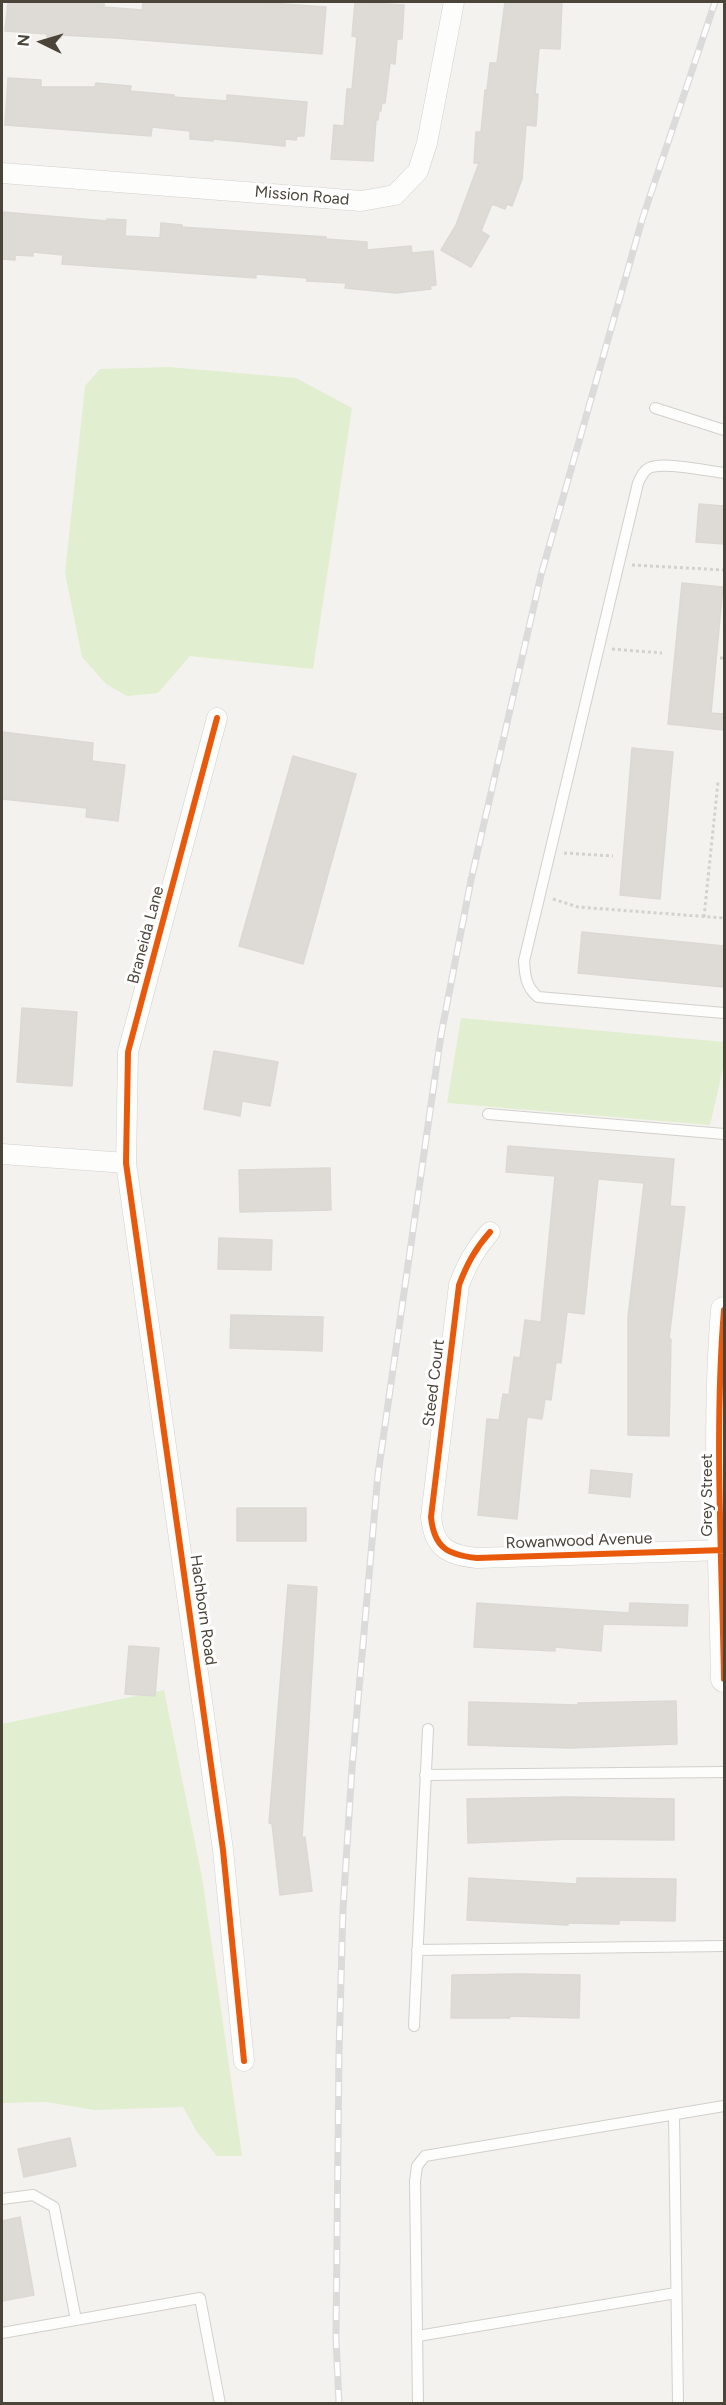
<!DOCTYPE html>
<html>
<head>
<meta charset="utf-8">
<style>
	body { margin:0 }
	#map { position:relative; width:726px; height:2405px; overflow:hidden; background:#f4f2ee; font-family:Figtree,sans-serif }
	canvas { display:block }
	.frame { position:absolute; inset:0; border:3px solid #4b4439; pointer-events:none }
	.north { position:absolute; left:12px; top:12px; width:60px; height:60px; -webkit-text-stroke:4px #fff; paint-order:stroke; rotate:275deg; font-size:16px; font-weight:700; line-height:24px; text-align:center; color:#4b4439 }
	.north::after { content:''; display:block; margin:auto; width:21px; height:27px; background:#4b4439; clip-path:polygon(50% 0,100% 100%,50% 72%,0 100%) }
</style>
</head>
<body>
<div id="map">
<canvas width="726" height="2405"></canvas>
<div class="frame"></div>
<div class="north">N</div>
</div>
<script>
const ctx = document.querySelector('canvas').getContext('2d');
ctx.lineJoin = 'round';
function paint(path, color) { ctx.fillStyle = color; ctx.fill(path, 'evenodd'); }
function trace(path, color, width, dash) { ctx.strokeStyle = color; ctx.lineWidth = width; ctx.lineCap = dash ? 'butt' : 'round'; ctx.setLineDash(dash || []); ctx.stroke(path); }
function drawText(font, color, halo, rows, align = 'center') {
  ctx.font = font + ' Figtree,sans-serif'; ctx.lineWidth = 6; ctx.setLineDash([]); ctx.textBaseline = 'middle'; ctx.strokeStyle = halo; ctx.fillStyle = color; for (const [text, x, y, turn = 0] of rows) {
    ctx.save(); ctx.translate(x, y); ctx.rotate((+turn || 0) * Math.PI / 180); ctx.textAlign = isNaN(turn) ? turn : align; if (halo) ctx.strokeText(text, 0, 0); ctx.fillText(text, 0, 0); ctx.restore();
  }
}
paint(new Path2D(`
	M169,367L296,378L352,408L313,669L190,656L158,693L127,696L106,684L82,657L65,573L85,386L100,369Z
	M461,1018L724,1042V1064L710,1125L447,1103Z
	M164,1690L202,1877L242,2156H217L197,2132L183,2107L94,2110L46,2102L2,2103V1724Z`), '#e1eecf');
const building = new Path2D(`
	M8,2H104V7L142,10L143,2H257L326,7L322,54L116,38L61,35V38L47,37V34L5,31Z
	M355,2L404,5L402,39H397L395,64L390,63L385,103H382L381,111H379L378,120H376L373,161L331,159L334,125L344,126L347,89H352L357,37L352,36Z
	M505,2H562L560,49L539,48L535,94H538L536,126L526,125L522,179L512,206L507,204L505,209L492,204L481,231L489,236L471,267L441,250L456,225L479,163H474L476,132H481L485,90H487L490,63H497Z
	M8,78L41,80V87H95L96,83L131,86L130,91L174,95V97L227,101V95L307,102L304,136H297L296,140L285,139V146L213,139V141L190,139V131L152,127L151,136L5,125Z
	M2,212L107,221V219L126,220L125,236L160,238L161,223L182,225V227L326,237V239L367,242V250L411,246L412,253L433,251L436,285L430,286L431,289L396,293L345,288L346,283L307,281V278L256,274V278L62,264L63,255L33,252V256L15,255V260L2,259Z
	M699,504L724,506V544L696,542Z
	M682,583L723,587L711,713L724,714V730L668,724Z
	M2,732L93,743L92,761L125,765L118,821L86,817L87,808L2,799Z
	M632,748L673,752L660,899L620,895Z
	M293,756L356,774L303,964L239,946Z
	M582,932L724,946V987L578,973Z
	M22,1008L77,1012L72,1086L17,1082Z
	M214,1051L278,1062L270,1106L242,1101L240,1116L204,1109Z
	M508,1146L674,1159L670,1206L685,1207L669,1339H671L669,1436L628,1435V1317L644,1183L598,1179L584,1314L567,1312L561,1363L556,1362L551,1400L545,1399L542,1419L527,1417L517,1519L478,1515L487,1419L499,1420L503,1394L509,1395L514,1357L520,1358L525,1320L541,1322L555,1176L506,1172Z
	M330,1168L331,1210L240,1212L239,1170Z
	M219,1238L272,1240L271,1270L218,1269Z
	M231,1315L323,1317L322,1351L230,1348Z
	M591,1470L632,1474L630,1497L589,1493Z
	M237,1508H306V1541H237Z
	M288,1585L317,1587L302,1838L305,1837L312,1891L280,1895L272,1824L269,1823Z
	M477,1603L629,1613L630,1603L688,1605L687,1626L603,1624L601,1651L555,1647V1651L474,1647Z
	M129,1646L159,1648L155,1696L125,1694Z
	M676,1701L677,1744L571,1748L468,1745L469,1702L578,1705V1703Z
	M569,1797L674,1799V1840L570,1839L468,1843L467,1799Z
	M469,1878L577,1884V1878L676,1879L675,1921L619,1920V1924L568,1923V1925L467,1920Z
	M521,1974L580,1975L579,2018L510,2016V2018H451L452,1975Z
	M70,2138L76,2166L24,2177L18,2149Z
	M20,2217L34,2295L2,2301V2221Z`);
paint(building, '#dedbd6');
trace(building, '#dcd9d4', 1.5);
const service = new Path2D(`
	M655,408L724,430
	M724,473C708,471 663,461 649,468C643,471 641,477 638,483L524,961C525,976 526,987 538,997L724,1013
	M488,1114L724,1134
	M425,1775L724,1772
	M417,1950L724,1946
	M414,2026L428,1729
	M674,2116L678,2404
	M2,2199L33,2195L54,2207L76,2320
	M2,2333L200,2298L220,2404
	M418,2336L676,2293
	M418,2404L415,2181L417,2166L425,2156L724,2106`);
const minor = new Path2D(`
	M2,173L361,201L395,195L418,171L427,143L454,2
	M217,718L128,1052L126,1163L223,1850L244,2061
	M2,1154L126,1163
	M490,1232C475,1249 467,1264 459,1285L431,1517C434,1548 448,1555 477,1558L724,1550`);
const tertiary = new Path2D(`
	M724,1310C714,1432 722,1557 724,1679`);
trace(service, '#d2d0cb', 12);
trace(minor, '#d2d0cb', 21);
trace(tertiary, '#d2d0cb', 27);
trace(new Path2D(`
	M632,565L724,570
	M612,649L662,653
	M720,658H724
	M564,853L613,856
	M553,899L578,907L724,918
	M704,917L718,782`), '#d3d2cc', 3, [3, 3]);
trace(service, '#fdfdfc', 10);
trace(minor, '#fdfdfc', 20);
trace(tertiary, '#fdfdfc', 26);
const rail = new Path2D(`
	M339,2404L336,2338L339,2051L343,1909L352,1768L378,1474L441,1035L471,880L541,575L642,220L715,2`);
trace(rail, '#dbdbda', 7);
trace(rail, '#fff', 4.5, [14]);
trace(new Path2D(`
	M217,718L128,1052L126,1163L223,1850L244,2061
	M490,1232C475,1249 467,1264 459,1285L431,1517C434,1548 448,1555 477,1558L724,1550
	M724,1310C714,1432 722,1557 724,1679`), '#e8590c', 6);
drawText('16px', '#4b4439', '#fff', [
	["Mission Road",302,196,5],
	["Braneida Lane",146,935,-75],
	["Steed Court",434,1383,-83],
	["Grey Street",707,1495,-90],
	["Rowanwood Avenue",579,1541,-2],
	["Hachborn Road",203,1610,82]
]);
</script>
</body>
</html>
